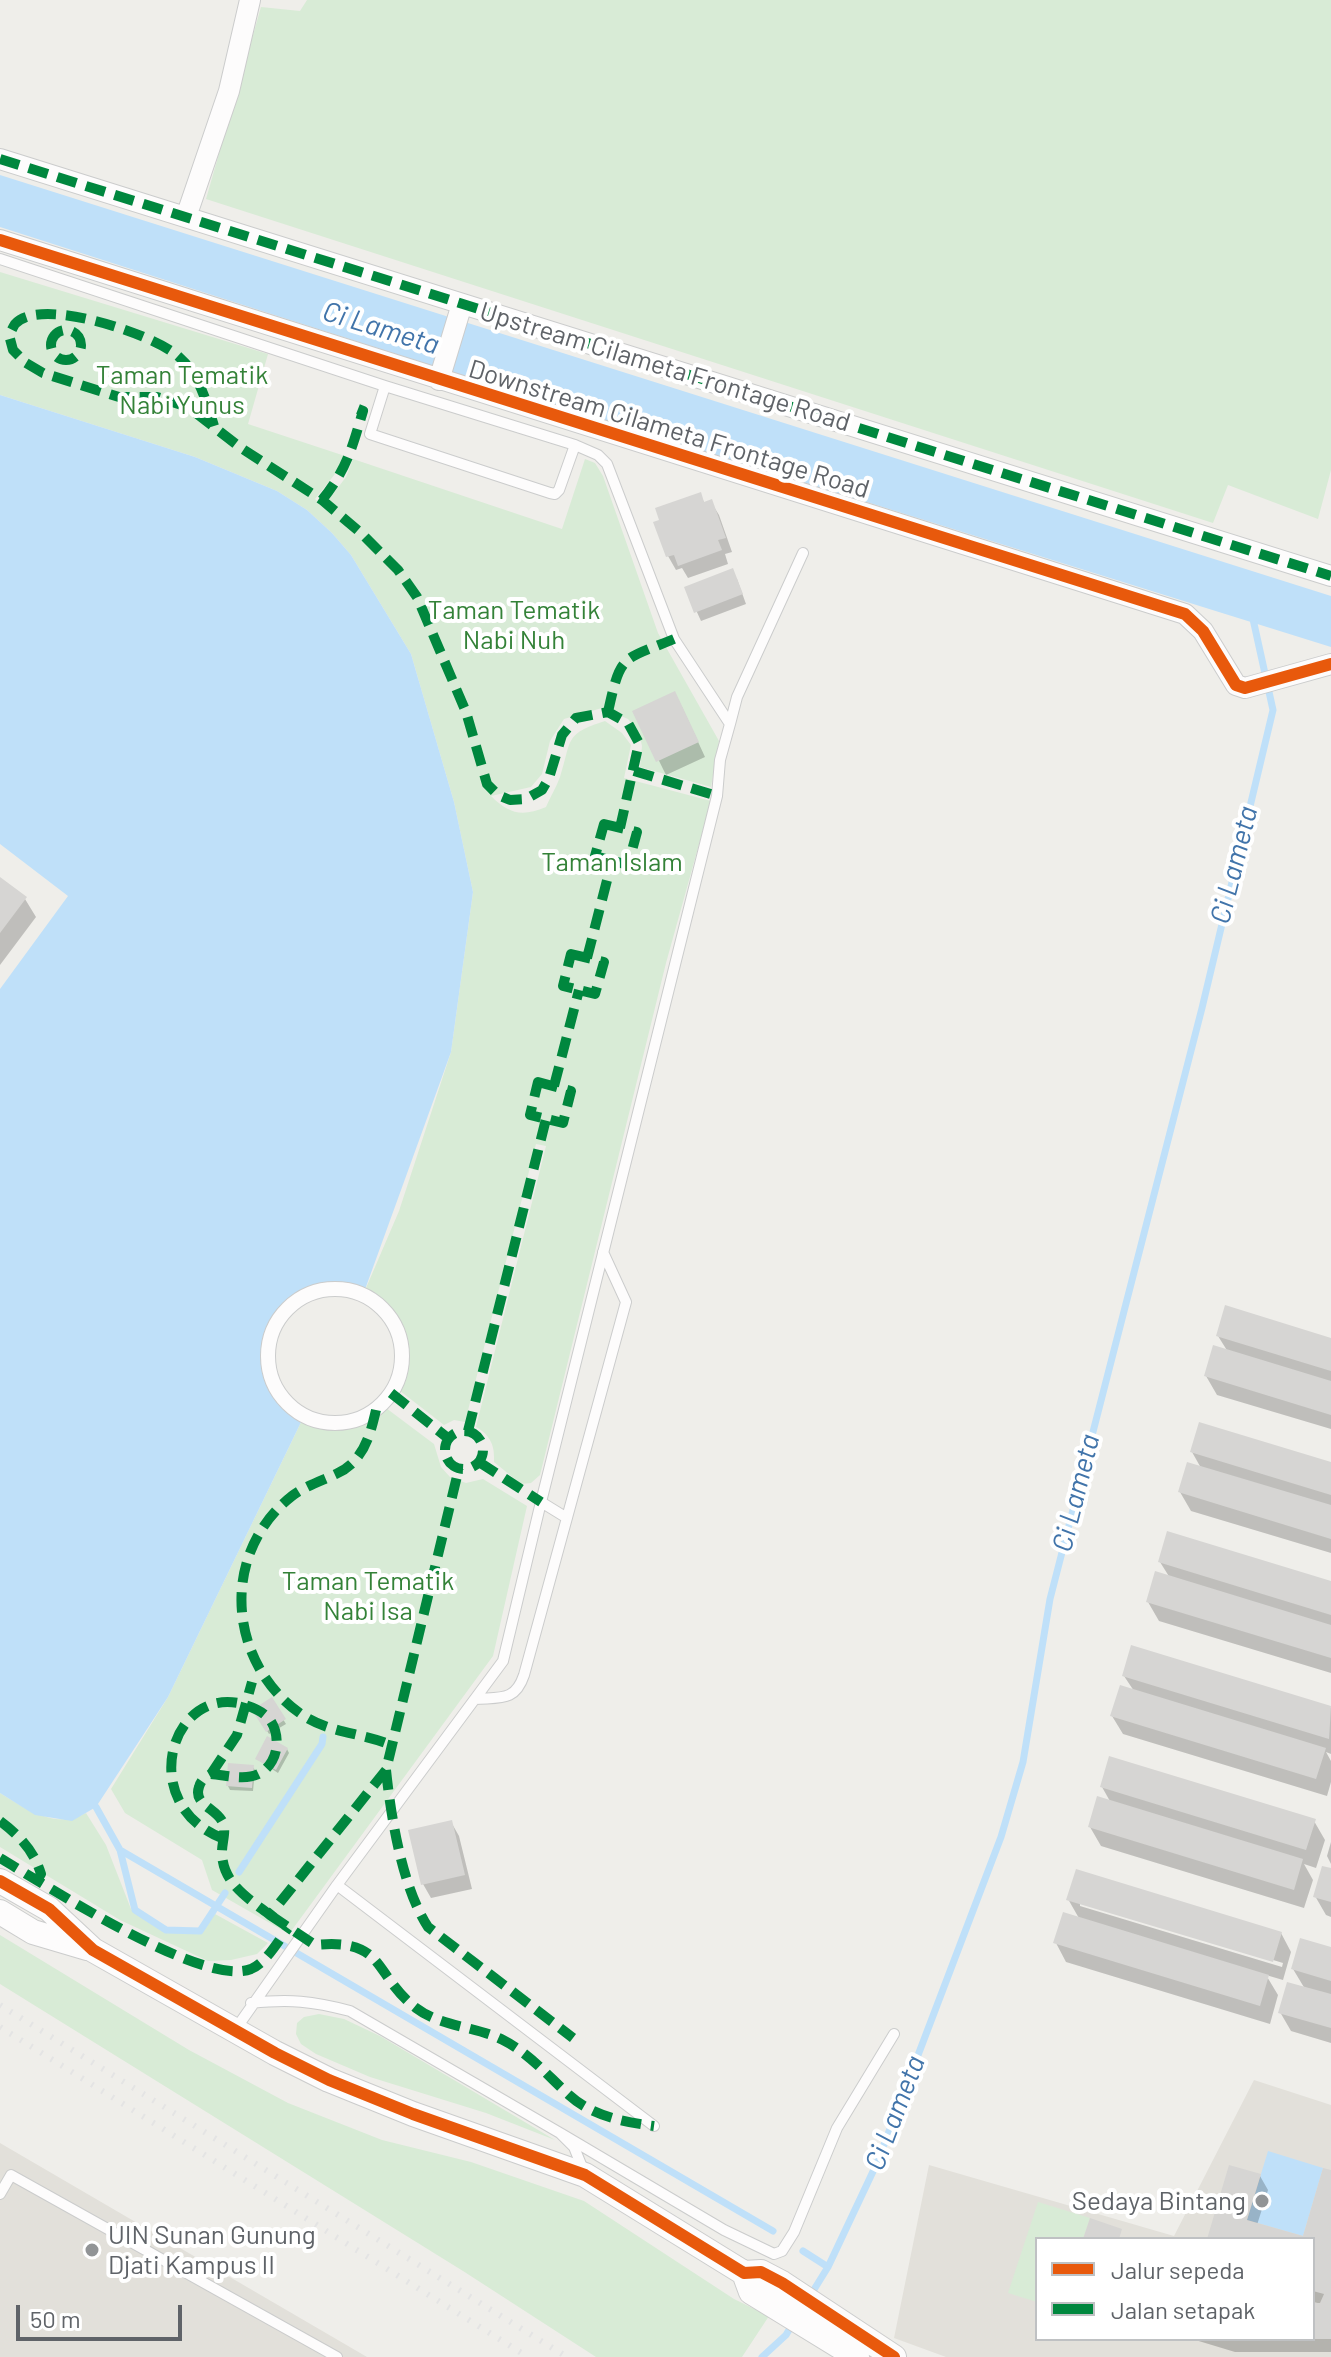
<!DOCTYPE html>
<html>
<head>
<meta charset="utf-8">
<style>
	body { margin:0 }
	#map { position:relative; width:1331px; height:2357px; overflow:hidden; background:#efeeea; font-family:Barlow,sans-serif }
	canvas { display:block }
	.legend { position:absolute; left:1035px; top:2237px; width:280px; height:104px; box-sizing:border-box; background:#fff; border:2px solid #bfc1c3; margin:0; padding:10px 14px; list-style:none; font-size:24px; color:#5f6368 }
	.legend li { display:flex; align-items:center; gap:16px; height:40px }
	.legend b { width:40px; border:2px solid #bfc1c3 }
	.scale { position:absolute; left:16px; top:2305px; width:166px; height:36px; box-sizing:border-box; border:4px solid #5f6368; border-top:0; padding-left:10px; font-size:24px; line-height:28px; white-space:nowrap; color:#5f6368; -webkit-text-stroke:6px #fff; paint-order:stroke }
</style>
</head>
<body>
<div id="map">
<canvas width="1331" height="2357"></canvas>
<ul class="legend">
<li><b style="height:10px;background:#e8590c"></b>Jalur sepeda</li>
<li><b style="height:10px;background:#00873e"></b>Jalan setapak</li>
</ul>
<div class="scale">50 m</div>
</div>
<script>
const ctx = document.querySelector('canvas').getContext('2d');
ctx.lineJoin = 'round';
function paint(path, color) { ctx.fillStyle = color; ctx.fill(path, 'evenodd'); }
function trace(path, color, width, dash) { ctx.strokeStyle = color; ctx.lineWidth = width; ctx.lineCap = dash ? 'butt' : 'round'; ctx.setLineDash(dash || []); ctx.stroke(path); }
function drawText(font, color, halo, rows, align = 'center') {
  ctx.font = font + ' Barlow,sans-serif'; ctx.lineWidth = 8; ctx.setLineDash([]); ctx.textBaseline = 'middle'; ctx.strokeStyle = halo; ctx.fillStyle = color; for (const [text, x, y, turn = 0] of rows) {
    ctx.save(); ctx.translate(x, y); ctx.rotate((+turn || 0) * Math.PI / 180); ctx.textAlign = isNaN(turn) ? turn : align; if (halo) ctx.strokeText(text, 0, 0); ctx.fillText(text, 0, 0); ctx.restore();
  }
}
paint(new Path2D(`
	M1254,2080L1331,2105V2357H946L894,2338L929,2165L1174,2236ZM1037,2239H1313V2339H1037Z
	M0,2143L367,2357H0Z`), '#e2e0da');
paint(new Path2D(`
	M307,0H1331V470L1318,519L1228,485L1213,523L206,199L261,7L300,11Z
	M0,272L268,354L248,424L345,456L335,474L315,499L324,506L346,477L353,459L562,529L585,459L595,463L603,476L658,633L719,741L711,787L640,767L642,746L639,733L628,719L602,708L564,719L550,741L542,774L531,787L491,796C509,814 522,817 546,807C550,797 556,788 560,777C572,741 563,734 605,721L622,733L631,745L624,778L711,801L666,963L540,1475L531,1483L521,1484L494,1462C495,1447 491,1435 476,1427L546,1146L536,1144L465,1422L454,1420L444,1425L395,1387C413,1352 396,1313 363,1295L399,1211L451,1052L473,892L454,802L411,654L351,555L332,533L307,510L277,491L195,457L0,395Z
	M382,1405L434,1444L441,1467L450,1477L466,1483L483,1479L527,1506L493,1656L289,1934L212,1890L202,1860L125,1813L111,1789L168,1697L304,1416C334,1425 356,1423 382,1405Z
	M0,1793C26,1809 56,1830 86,1813L106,1845L131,1909L165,1932L199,1934L215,1914L268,1943L257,1954L231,1960L208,1961L120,1920L0,1847Z
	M0,1935L189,2050L288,2103L382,2140L471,2162L584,2201L734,2299L769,2316L742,2357H596L463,2271L0,1984Z
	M319,2014L344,2019L380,2036L555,2140L486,2113L370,2077L316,2054L301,2044L296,2034L297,2023L304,2017Z
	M1038,2202L1090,2218L1083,2239H1037V2302L1008,2293Z`), '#d8ebd6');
paint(new Path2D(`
	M0,175L1331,596V647L527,396L0,227Z
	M0,395L195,457L277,491L307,510L332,533L351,555L411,654L454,802L473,892L451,1052L363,1295C307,1273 244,1327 274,1385C281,1398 292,1407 304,1416L168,1697L96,1807L72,1821L35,1815L0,1793V989L68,896L0,844Z
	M1268,2151L1323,2168L1303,2236L1247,2220Z`), '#bfe0f9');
paint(new Path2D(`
	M700,494L705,504L711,502L719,515L732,552L725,554L728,564L688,578L682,568L676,570L668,556Z
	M737,579L746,604L701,621L686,588Z
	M682,707L705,757L666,775L635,712Z
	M0,880L25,899L36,917L0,965Z
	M1218,1336L1331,1340V1429L1217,1395L1206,1376L1228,1352Z
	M1192,1452L1331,1464V1553L1191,1511L1180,1492L1201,1468Z
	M1160,1562L1331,1583V1673L1159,1621L1148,1602L1170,1578Z
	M1133,1648L1331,1708V1754L1326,1752L1331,1761V1782L1327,1796L1123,1734L1112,1716L1134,1691L1124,1676Z
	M271,1700L286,1724L269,1734L255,1711Z
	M287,1749L289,1753L278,1773L257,1759Z
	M252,1766L255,1770L253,1791L230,1790L228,1786Z
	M1102,1787L1314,1821L1325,1840L1316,1868L1304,1864L1313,1880L1304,1908L1101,1846L1090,1827L1111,1803Z
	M451,1822L459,1836L472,1889L431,1898L423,1884Z
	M1331,1842V1864L1327,1856Z
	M1331,1871V1917L1326,1915L1315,1896Z
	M1068,1899L1281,1933L1291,1952L1283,1980L1266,1975L1278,1995L1270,2024L1066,1962L1056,1943L1080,1920ZM1080,1902L1283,1963L1282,1967L1080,1906Z
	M1331,1949V2043L1291,2031L1280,2012L1305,1989L1293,1969Z
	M1331,2172V2352H1235L1192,2339H1313V2305L1322,2304L1313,2302V2239H1209L1260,2176L1268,2190L1257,2225L1304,2239Z`), '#0003');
trace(new Path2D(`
	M96,1807L120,1850L773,2231
	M120,1850L135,1910L166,1930L200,1931L225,1893
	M239,1872L322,1744L323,1737
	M803,2251L828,2267
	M810,2296L828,2267L877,2163L1001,1837L1023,1762L1050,1599L1202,1008L1273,710L1253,619L1250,616
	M762,2357L786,2335L793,2323`), '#bfe0f9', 7);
paint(new Path2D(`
	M701,492L704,502L712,499L726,538L718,540L722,550L678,566L674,555L666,557L653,522L659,520L655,508Z
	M733,568L743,594L694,613L684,587Z
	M675,691L699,742L656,762L632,711Z
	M0,877L27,897L0,933Z
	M1225,1305L1331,1338V1371L1216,1336Z
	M1213,1345L1331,1381V1415L1204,1376Z
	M1199,1422L1331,1462V1495L1190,1452Z
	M1187,1462L1331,1505V1539L1178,1492Z
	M1167,1531L1331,1581V1615L1158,1562Z
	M1155,1571L1331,1625V1658L1146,1602Z
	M1131,1645L1331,1706L1329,1739L1122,1676Z
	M1120,1685L1326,1748L1316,1779L1110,1716Z
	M272,1697L286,1719L266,1732L252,1710Z
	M267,1736L288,1748L276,1770L255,1759Z
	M1109,1756L1316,1819L1306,1850L1100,1787Z
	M228,1763L254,1765L252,1788L226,1786Z
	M1097,1796L1303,1859L1294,1890L1088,1827Z
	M452,1820L465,1875L421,1885L408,1830Z
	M1322,1866L1331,1868V1902L1313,1897Z
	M1076,1869L1282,1932L1273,1962L1066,1900Z
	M1063,1912L1269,1975L1260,2006L1053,1943Z
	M1300,1938L1331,1947V1981L1291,1969Z
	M1287,1982L1331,1994V2028L1278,2013Z
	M1229,2165L1261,2174L1247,2220L1303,2236L1323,2168L1331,2170V2339H1313V2303H1320L1324,2294L1313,2291V2239H1207Z
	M1090,2218L1122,2229L1119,2239H1083Z`), '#d6d5d3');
const service = new Path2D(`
	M0,259L385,386L575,445L598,455L607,464L674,639L730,724L720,760L717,796L541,1502L503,1661L337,1885L654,2126
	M385,386L370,434L550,493L555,494L559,490L575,445
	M730,724L737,697L803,553
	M541,1502L567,1518
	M475,1699C500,1697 515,1702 524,1675L626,1302L603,1252
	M251,2003C290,1999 312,2001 350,2011L560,2133L574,2147L584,2172
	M235,2030L337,1885
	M560,2133L724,2230L774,2254L782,2251L794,2232L837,2128L894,2034
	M0,2194L11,2175L337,2357`);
const pedestrian = new Path2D(`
	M268 1356a67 67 0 1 1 134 0a67 67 0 1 1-134 0Z`);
const minor = new Path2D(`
	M0,159L1331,576
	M186,217L229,91L250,0
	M0,240L1185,614L1203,631L1236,685L1245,688L1331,664
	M439,380L462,304`);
const tertiary = new Path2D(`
	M0,1881L49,1909L93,1950L275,2053L329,2080L413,2114L585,2175L744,2273L761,2272L782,2283L894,2357
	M0,1912L33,1932L87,1948
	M744,2273L751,2292L857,2357`);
trace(service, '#cbcccc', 12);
trace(pedestrian, '#cbcccc', 16);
trace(minor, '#cbcccc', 22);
trace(tertiary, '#cbcccc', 26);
trace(service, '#fdfcfc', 10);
trace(pedestrian, '#fdfcfc', 14);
trace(minor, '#fdfcfc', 20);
trace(tertiary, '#fdfcfc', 24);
trace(new Path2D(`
	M0,2005L567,2357
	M0,2027L528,2357`), '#e4e4e4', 6, [2, 10]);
trace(new Path2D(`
	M0,159L1331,576
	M51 345a15 15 0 1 1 30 0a15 15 0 1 1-30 0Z
	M214,426C206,400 199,374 178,356C153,334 40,296 15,324C13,327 11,332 9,335L13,350L26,363L43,373L119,397H157L188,407L241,448L322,500L361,533L398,570L417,597L466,712L487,784L498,795L510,800L526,799L542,790L549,778L562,735L576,718L608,712L628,723L639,743L620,828
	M322,500C347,469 352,448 363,411L358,409
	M608,712C621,653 621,661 674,639
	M634,771L717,796
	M604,824L637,832L628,865L595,856Z
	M571,954L604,962L595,994L563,986Z
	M587,958L612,861
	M538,1082L571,1091L563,1123L530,1115Z
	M554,1086L579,990
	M391,1393L449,1439
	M376,1410C370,1436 363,1462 336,1474C321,1481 305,1486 292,1496C218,1554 228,1666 304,1716C330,1733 363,1733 391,1745
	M445 1450a19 19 0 1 1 38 0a19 19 0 1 1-38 0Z
	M468,1431L546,1119
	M479,1462L541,1502
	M386,1770C391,1817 402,1887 428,1927L573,2038
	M211,1774L237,1735L252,1682
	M0,1821C20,1836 34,1851 41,1874L33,1887
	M224,1839C137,1806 169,1690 238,1703C250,1706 262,1710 270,1720C278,1731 279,1749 272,1761C258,1785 234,1776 211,1774C205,1777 201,1780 199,1787C193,1804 215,1808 222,1821C227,1831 222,1841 222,1852C222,1883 248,1898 270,1915L386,1770L459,1468
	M0,1858C46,1885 203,1988 251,1969C267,1962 278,1941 288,1928
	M270,1915L315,1945C387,1938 372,1974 416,2008C441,2027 475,2026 503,2040C529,2053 547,2075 569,2095C592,2116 624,2122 654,2126`), '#00873e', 10, [20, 10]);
trace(new Path2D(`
	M0,240L1185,614L1203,631L1236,685L1245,688L1331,664
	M0,1881L49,1909L93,1950L275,2053L329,2080L413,2114L585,2175L744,2273L761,2272L782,2283L894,2357`), '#e8590c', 12);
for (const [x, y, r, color] of [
	[1262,2201,8,"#919496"],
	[92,2250,8,"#919496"]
]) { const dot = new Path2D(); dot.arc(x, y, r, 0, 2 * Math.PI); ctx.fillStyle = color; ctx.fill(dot); trace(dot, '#fff', 3); }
drawText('26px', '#5f6368', '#fff', [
	["Upstream Cilameta Frontage Road",665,367,17],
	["Downstream Cilameta Frontage Road",669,429,17]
]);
drawText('26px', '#348238', '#fff', [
	["Taman Tematik",182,375],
	["Nabi Yunus",182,405],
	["Taman Tematik",514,610],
	["Nabi Nuh",514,640],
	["Taman Islam",612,862],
	["Taman Tematik",368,1581],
	["Nabi Isa",368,1611]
]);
drawText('26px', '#5f6368', '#fff', [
	["Sedaya Bintang",1246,2201],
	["UIN Sunan Gunung",108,2235,"left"],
	["Djati Kampus II",108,2265,"left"]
], 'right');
drawText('italic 28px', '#4174aa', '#fff', [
	["Ci Lameta",381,328,17],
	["Ci Lameta",1234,865,-76],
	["Ci Lameta",1076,1493,-76],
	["Ci Lameta",895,2113,-69]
]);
</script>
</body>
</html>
